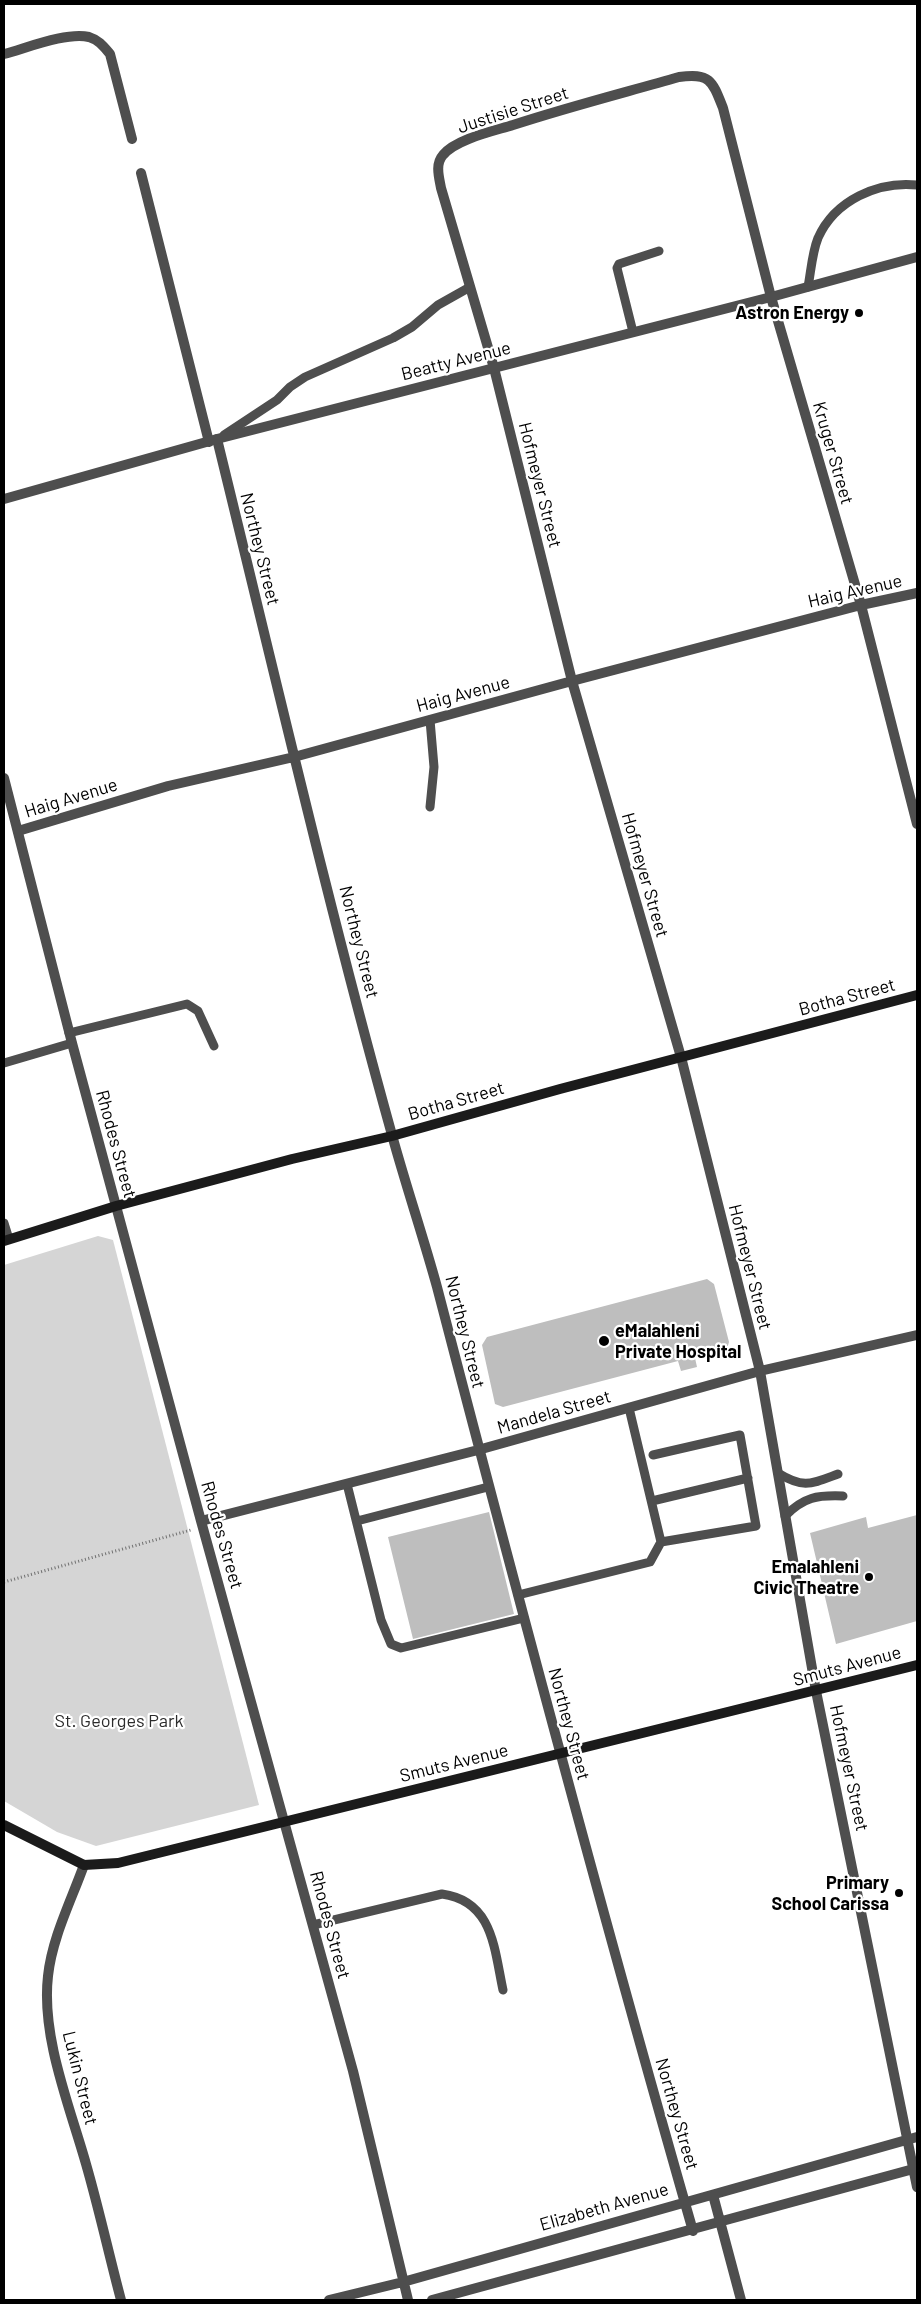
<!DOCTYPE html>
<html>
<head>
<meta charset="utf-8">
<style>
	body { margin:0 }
	#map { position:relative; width:921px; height:2304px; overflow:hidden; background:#fff; font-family:Barlow,sans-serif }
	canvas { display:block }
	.frame { position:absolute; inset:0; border:5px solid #000; pointer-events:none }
</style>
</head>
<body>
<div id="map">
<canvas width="921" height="2304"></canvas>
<div class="frame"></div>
</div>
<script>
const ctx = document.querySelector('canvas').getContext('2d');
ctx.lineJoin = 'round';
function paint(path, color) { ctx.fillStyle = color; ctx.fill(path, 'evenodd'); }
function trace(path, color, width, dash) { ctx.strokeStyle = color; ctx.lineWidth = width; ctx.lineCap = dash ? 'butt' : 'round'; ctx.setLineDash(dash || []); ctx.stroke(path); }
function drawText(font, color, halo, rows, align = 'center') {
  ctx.font = font + ' Barlow,sans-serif'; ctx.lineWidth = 4.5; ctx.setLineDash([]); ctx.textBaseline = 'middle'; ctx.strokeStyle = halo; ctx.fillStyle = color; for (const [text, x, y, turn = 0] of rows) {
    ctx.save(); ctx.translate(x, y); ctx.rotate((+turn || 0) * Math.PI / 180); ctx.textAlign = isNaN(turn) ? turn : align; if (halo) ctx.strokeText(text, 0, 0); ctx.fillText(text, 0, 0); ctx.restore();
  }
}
paint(new Path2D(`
	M98,1236L113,1240L259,1805L96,1846L57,1832L4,1801V1265Z`), '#d5d5d5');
paint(new Path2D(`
	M707,1279L714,1284L729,1342L727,1349L695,1358L697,1367L681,1371L678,1361L503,1407L495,1404L482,1345L487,1337Z
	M489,1512L514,1614L413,1639L388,1537Z
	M917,1515V1621L836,1644L810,1533L866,1517L868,1528Z`), '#bebebe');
trace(new Path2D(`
	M4,1582L191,1530`), '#707070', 3, [1, 2.5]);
trace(new Path2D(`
	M808,287C811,271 812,253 818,238C835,200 878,181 917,185
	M633,332L617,268L619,264L659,251
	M224,435L277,400L290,387L305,377L393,338L412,327L438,305L470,287
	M430,807L434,767L430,720
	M69,1033L187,1004L198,1011L214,1046
	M4,1063L72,1043
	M4,1223L9,1239
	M629,1408L661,1542
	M778,1473C804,1489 811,1484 838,1474
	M347,1484L381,1620L391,1644L401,1648L524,1618
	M652,1501L748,1478
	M785,1516C804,1497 817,1495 843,1496
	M357,1521L488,1487
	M518,1595L650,1562L661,1542L756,1526L740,1435L653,1455
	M313,1925L442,1894C493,1901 494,1948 503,1990`), '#4e4e4e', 9);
trace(new Path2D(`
	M4,54C27,48 66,32 89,37C99,40 104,47 110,54L132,139
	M141,173L209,442
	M217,439C274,671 328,905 392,1135C406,1186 423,1236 437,1287C519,1602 603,1917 693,2231
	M4,778L72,1043L201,1521L353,2071L408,2300
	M917,824L861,605L771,297L723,108C712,80 710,73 679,77C623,93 568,107 513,125C494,131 456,139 443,155C435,164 439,177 441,188L494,368L572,681L681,1057L760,1371L816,1691L917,2187
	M18,831L168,786L294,757L572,681L861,605L917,593
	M201,1521L478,1450L760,1371L917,1335
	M84,1865C71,1901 52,1938 48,1976C41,2037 70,2107 86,2164C99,2209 109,2255 121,2300
	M713,2195L741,2300
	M329,2300L403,2282L917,2137
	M432,2300L917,2168`), '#4e4e4e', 10);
trace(new Path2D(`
	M4,499L217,439L771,297L917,257`), '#4e4e4e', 10);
trace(new Path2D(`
	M4,1241L116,1206L292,1159L392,1136L560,1089L917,995
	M4,1825L84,1865L118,1863L917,1665`), '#1b1b1b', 10);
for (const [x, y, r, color] of [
	[859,313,5,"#000"],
	[604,1341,6,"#000"],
	[869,1577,5,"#000"],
	[899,1893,5,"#000"]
]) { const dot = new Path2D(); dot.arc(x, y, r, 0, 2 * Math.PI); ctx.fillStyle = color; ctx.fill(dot); trace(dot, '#fff', 2); }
drawText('18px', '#000', '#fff', [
	["Justisie Street",513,110,-18],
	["Beatty Avenue",456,361,-14],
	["Kruger Street",833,453,74],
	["Hofmeyer Street",540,485,76],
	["Northey Street",260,549,76],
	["Haig Avenue",855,591,-13],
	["Haig Avenue",463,694,-15],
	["Haig Avenue",71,798,-17],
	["Hofmeyer Street",645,875,74],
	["Northey Street",359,942,76],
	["Botha Street",847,997,-15],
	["Botha Street",456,1101,-16],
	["Rhodes Street",116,1144,75],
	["Hofmeyer Street",750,1267,76],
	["Northey Street",465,1332,76],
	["Mandela Street",554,1412,-16],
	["Rhodes Street",222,1535,74],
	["Smuts Avenue",847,1666,-15],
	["Northey Street",569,1724,75],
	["Smuts Avenue",454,1763,-14],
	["Hofmeyer Street",849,1768,78],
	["Rhodes Street",330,1925,75],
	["Lukin Street",80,2078,76],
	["Northey Street",677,2114,74],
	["Elizabeth Avenue",604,2207,-16]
]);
drawText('bold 18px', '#000', '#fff', [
	["Astron Energy",849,313],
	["eMalahleni",615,1331,"left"],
	["Private Hospital",615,1352,"left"],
	["Emalahleni",859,1567],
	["Civic Theatre",859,1588],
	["Primary",889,1883],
	["School Carissa",889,1904]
], 'right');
drawText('18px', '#2c2c2c', '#fff', [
	["St. Georges Park",119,1721]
]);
</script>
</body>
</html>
